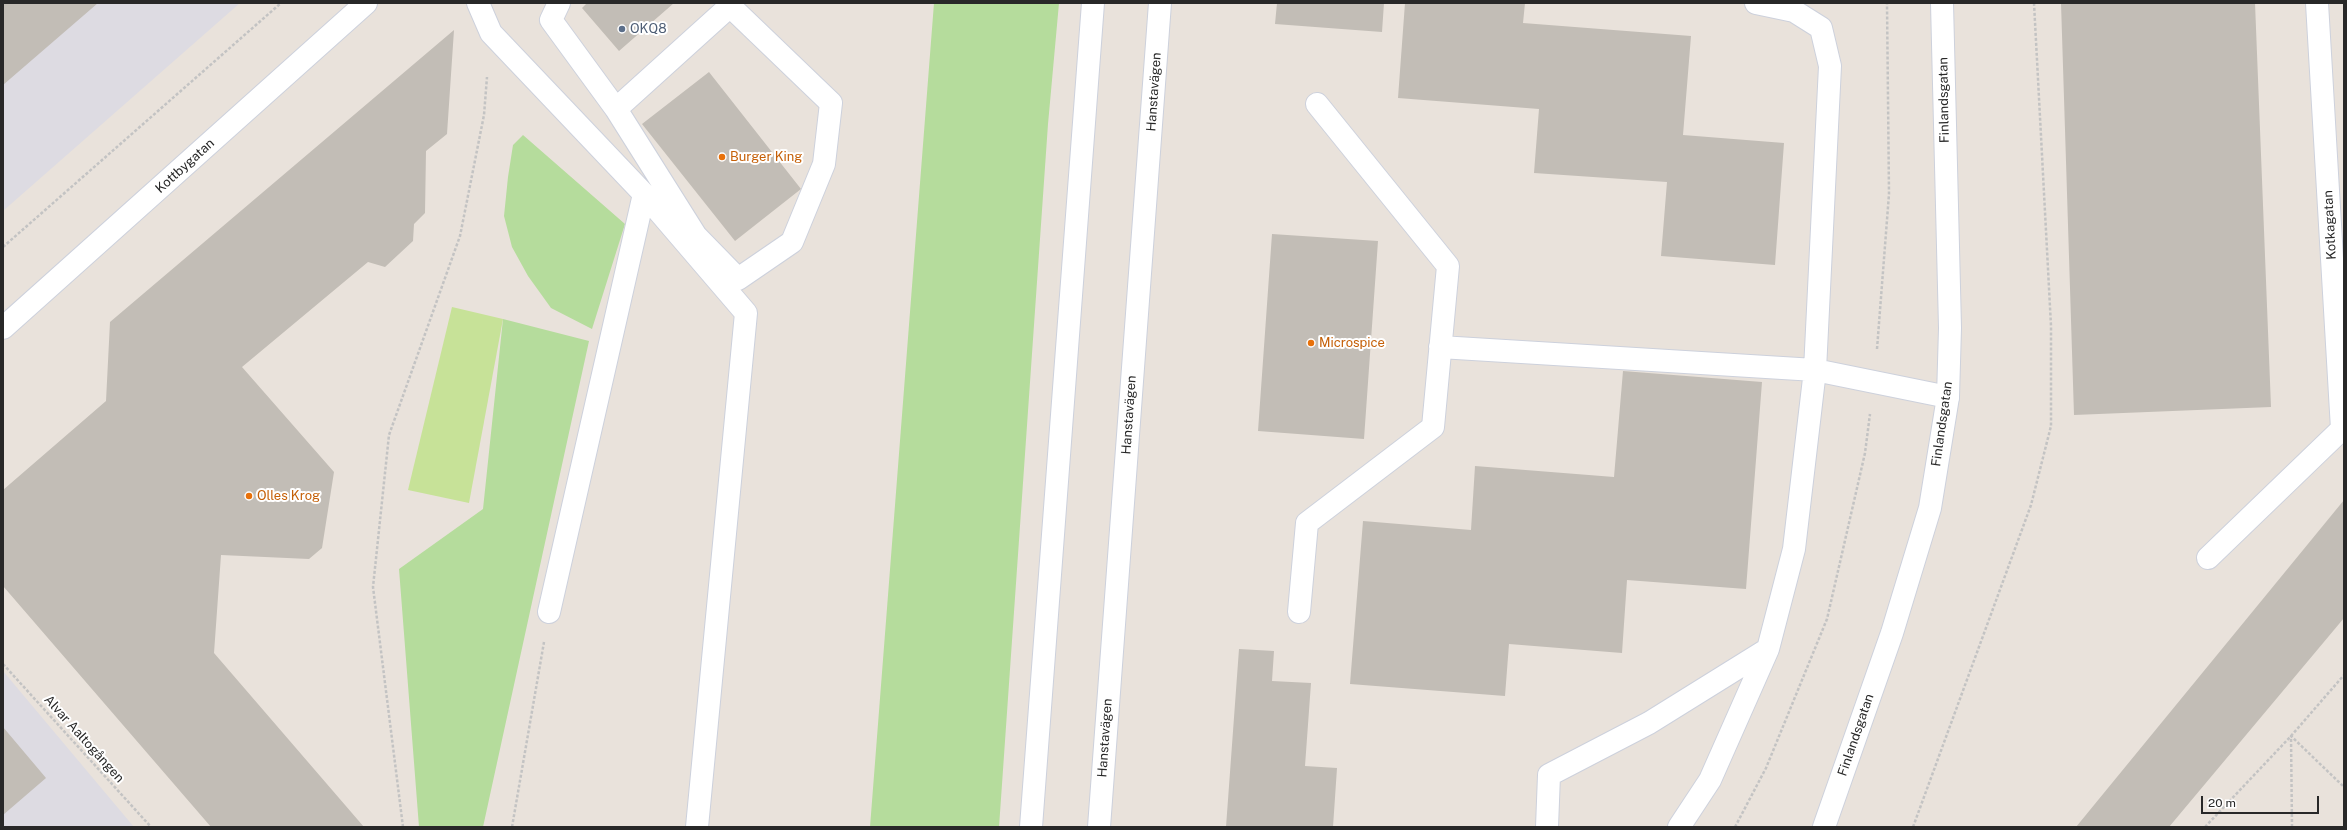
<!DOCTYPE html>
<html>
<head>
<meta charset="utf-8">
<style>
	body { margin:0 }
	#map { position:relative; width:2347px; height:830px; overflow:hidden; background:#e9e2db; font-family:"Public Sans",sans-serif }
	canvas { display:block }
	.frame { position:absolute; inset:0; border:4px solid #282828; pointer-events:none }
	.scale { position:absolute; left:2201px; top:796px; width:118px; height:18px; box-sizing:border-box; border:2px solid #282828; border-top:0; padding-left:5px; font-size:12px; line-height:14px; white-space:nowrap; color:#282828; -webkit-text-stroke:3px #fff; paint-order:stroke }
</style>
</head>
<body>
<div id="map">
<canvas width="2347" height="830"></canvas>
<div class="frame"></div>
<div class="scale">20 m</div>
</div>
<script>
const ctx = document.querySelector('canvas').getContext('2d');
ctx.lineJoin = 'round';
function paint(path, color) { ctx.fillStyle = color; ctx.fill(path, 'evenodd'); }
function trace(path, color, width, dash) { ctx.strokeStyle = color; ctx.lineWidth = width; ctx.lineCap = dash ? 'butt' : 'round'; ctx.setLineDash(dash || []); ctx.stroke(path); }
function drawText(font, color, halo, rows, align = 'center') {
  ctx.font = font + ' "Public Sans",sans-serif'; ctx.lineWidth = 4; ctx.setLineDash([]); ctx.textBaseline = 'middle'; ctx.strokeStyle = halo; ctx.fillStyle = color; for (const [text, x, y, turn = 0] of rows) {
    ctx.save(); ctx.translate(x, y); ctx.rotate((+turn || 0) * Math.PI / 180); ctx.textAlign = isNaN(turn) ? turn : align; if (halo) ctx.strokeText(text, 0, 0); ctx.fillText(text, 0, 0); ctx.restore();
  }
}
paint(new Path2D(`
	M3,3H240L3,211Z
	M3,671L134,827H3Z`), '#dddbe2');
paint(new Path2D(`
	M934,3H1059L1048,124L999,827H870Z
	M523,135L625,224L592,329L551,308L528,276L512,247L504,216L508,177L513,145Z
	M503,319L589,341L483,827H419L399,569L483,509Z`), '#b5dc9c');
paint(new Path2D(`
	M452,307L503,319L469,503L408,490Z`), '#c7e298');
paint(new Path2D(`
	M3,3H98L3,85Z
	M587,3H674L619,51L582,8Z
	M1277,3H1384L1382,32L1275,24Z
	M1405,3H1525L1523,23L1691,36L1683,135L1784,143L1775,265L1661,256L1667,182L1534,173L1539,109L1398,98Z
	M2061,3H2255L2271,407L2074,415Z
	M454,30L447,134L426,151L425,213L414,224L413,241L385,267L368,262L242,367L334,472L322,548L309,559L221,555L214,653L364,827H211L3,586V490L106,401L110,322Z
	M709,72L801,189L735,241L642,124Z
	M1272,234L1378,241L1364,439L1258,431Z
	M1623,371L1762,382L1746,589L1627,580L1622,653L1509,644L1505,696L1350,684L1363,521L1471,530L1475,466L1614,477Z
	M2344,500V618L2169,827H2076Z
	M1239,649L1274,651L1272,681L1311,683L1305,766L1337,768L1333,827H1226Z
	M3,727L46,778L3,815Z`), '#c2bdb6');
const lane = new Path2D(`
	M478,3L491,33L644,194L746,313L697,827
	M559,3L551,20L616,109L730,6L728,3
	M616,109L696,236L738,279L792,242L824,164L831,103L730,6
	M1440,347L1815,370L1948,397
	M549,612L644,194
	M1299,612L1307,523L1433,427L1448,266L1317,104
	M1547,827L1549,775L1649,723L1768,649L1794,549L1815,370L1830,66L1821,28L1794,11L1756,3
	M1679,827L1710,780L1768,649`);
const street = new Path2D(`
	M3,328L366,3
	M2208,558L2342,429L2317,3`);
const secondary = new Path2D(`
	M1031,827L1093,3
	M1099,827L1160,3
	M1824,827L1892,633L1930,508L1948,397L1950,328L1942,3`);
trace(lane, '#cdd1dc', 24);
trace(street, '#cdd1dc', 24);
trace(secondary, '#cdd1dc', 24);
trace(new Path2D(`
	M3,247L281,3
	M1877,349L1889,194L1887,3
	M3,664L151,827
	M403,827L373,587L389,435L460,236L484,115L487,77
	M512,827L544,642
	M1735,827L1766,768L1827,619L1865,453L1870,414
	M1913,827L2031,505L2051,426V326L2034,3
	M2205,827L2291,736L2344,675
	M2292,827L2291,736L2344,787`), '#c3c3c3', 2.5, [3, 2]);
trace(lane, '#fff', 22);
trace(street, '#fff', 22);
trace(secondary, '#fff', 22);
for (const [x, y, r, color] of [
	[622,29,4,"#5c6f8a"],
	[722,157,4,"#e8710a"],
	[1311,343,4,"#e8710a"],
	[249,496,4,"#e8710a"]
]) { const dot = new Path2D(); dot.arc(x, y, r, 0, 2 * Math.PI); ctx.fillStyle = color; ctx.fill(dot); trace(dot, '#fff', 1.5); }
drawText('13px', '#4e5e75', '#fff', [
	["OKQ8",630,29]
], 'left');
drawText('13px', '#282828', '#fff', [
	["Hanstavägen",1154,92,-86],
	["Finlandsgatan",1944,100,-91],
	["Kottbygatan",185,166,-42],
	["Kotkagatan",2330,225,-93],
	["Hanstavägen",1129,415,-86],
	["Finlandsgatan",1942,424,-82],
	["Finlandsgatan",1856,735,-71],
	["Hanstavägen",1105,738,-86],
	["Alvar Aaltogången",84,739,48]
]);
drawText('13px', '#c56008', '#fff', [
	["Burger King",730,157],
	["Microspice",1319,343],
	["Olles Krog",257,496]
], 'left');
</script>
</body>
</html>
